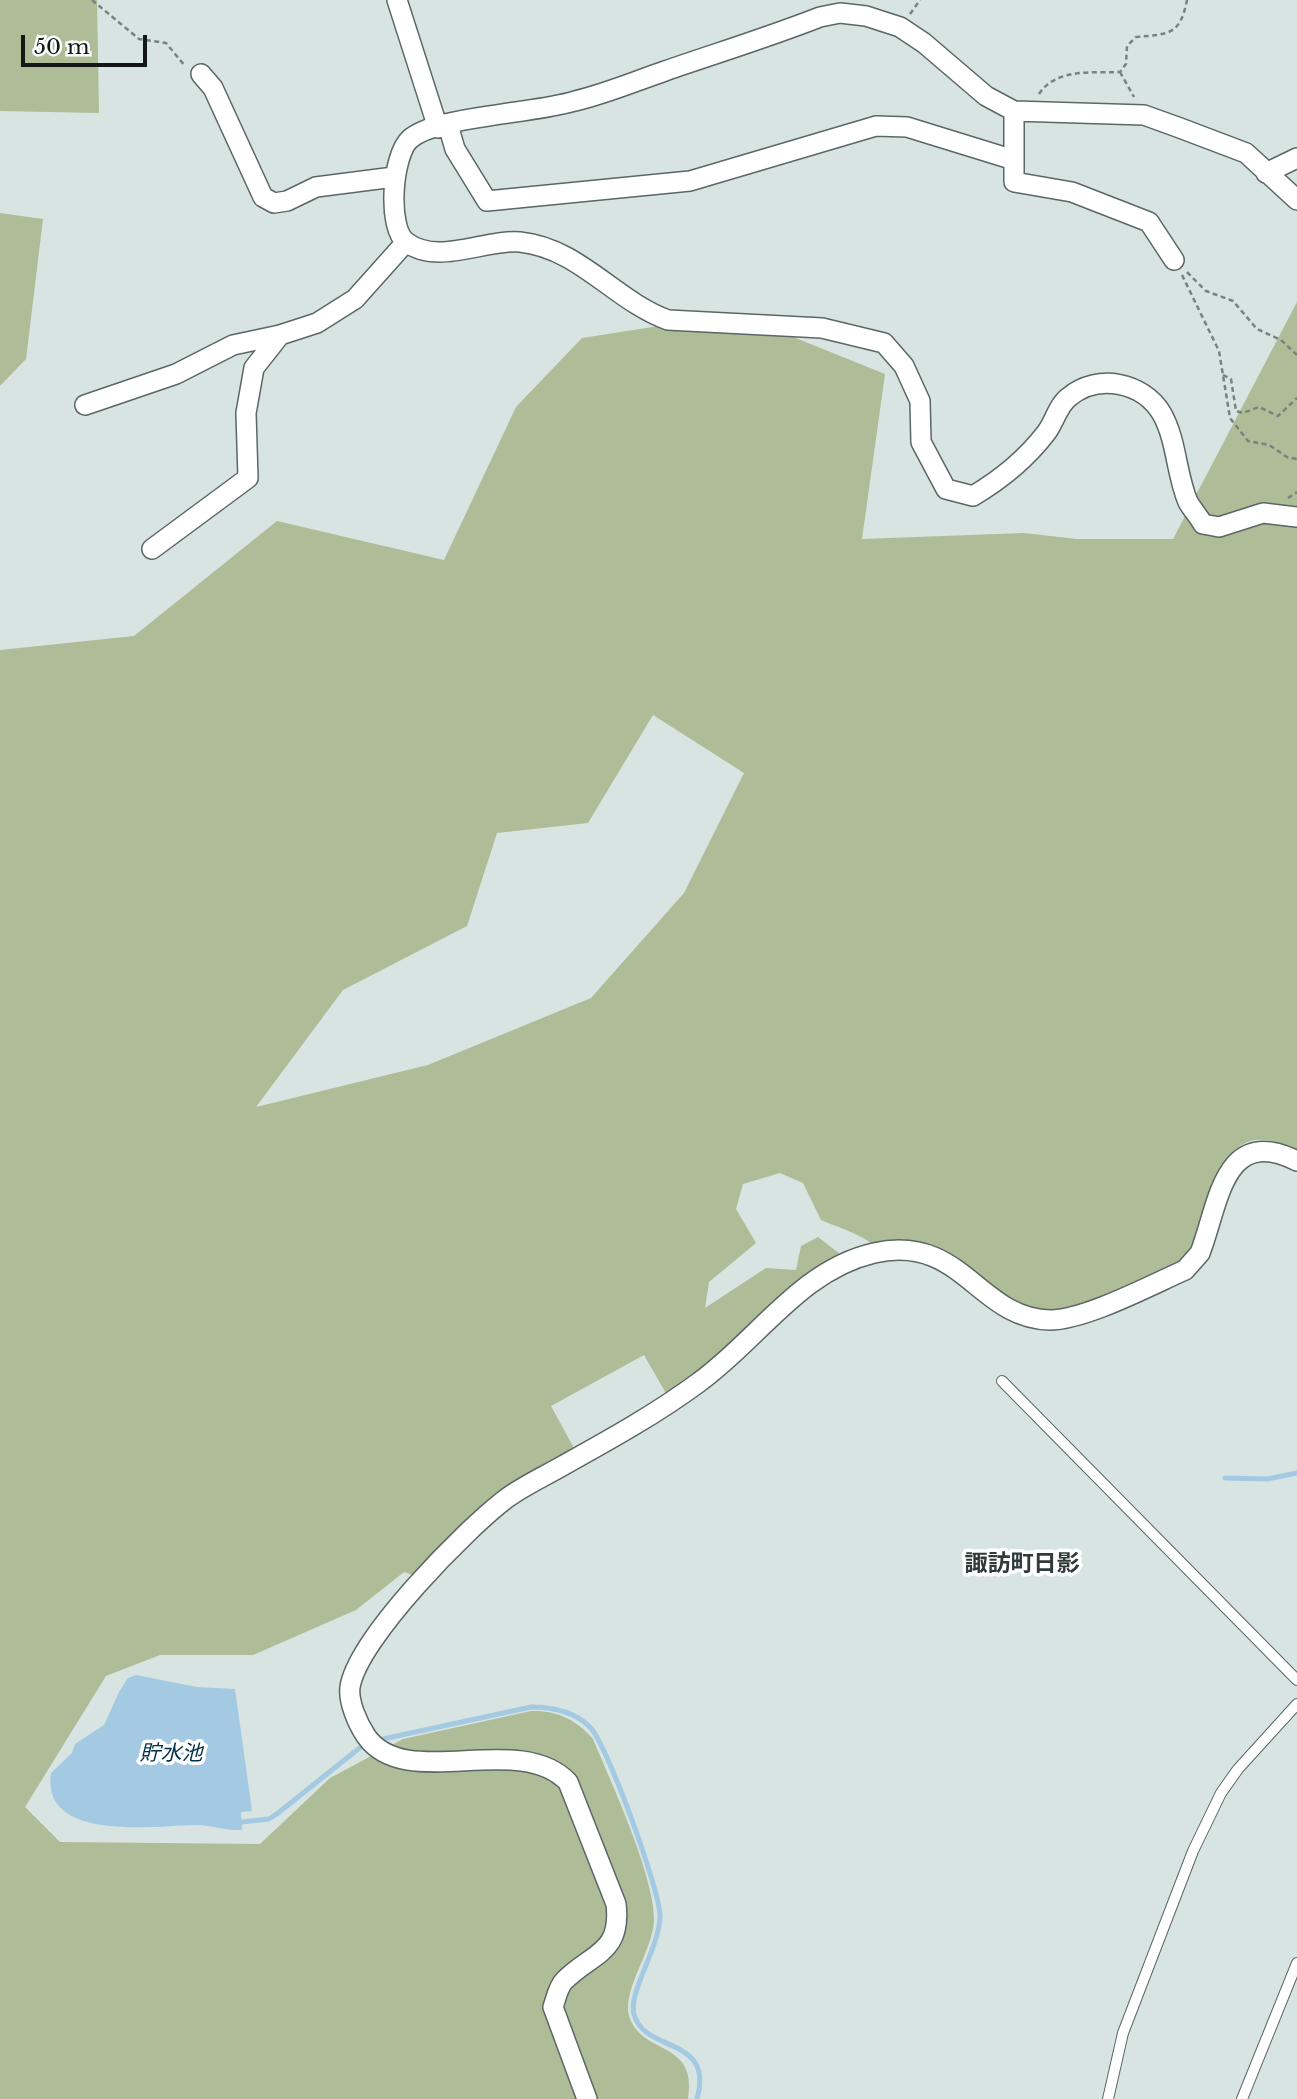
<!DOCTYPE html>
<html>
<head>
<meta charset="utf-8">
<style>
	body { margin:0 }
	#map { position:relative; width:1297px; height:2099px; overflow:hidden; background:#d7e4e1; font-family:"Libre Baskerville",serif }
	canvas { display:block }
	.scale { position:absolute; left:21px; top:35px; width:126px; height:32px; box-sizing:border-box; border:4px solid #131716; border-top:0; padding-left:9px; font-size:21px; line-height:24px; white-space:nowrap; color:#131716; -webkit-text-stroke:5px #fff; paint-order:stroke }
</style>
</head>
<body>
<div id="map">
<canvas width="1297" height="2099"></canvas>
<div class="scale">50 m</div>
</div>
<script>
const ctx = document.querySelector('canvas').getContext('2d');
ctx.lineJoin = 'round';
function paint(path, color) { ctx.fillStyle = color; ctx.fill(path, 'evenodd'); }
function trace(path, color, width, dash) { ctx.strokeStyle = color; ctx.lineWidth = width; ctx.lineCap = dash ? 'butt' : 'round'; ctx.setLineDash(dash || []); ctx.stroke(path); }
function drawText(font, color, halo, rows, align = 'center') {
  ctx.font = font + ' "Libre Baskerville","Noto Sans JP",serif'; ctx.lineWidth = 7; ctx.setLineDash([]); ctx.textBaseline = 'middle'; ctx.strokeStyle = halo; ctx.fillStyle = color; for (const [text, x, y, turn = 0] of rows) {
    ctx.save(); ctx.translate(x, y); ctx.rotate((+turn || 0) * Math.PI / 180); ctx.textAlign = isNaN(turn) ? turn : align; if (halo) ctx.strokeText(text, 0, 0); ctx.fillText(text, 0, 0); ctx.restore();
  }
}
paint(new Path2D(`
	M0,0H97L99,113L0,111Z
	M0,213L43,219L26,359L0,386Z
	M1297,302V1151C1198,1099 1225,1244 1173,1267C1125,1287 1060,1332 1010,1302C990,1290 967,1261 946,1253C926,1246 899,1253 878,1247C873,1246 869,1241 865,1239C851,1231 835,1226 821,1220L803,1183L780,1173L743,1184L736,1209L756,1243L709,1282L705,1308L766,1268L796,1270L801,1246L818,1237L840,1254L817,1267L721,1356L667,1395L644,1355L551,1406L575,1450L416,1576L404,1572L356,1610L253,1655H160L106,1676L25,1807L60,1842L260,1844L330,1778L403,1739L531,1711C556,1710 577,1720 593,1739C611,1782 655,1877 654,1920C653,1951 622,1989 629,2016C641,2056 698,2039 688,2099H0V650L134,636L277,521L444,560L516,407L582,338L736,314L885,374L862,539L1024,533L1077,539H1173ZM653,715L744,773L684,893L591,998L428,1065L256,1107L343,990L467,926L497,833L588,823Z`), '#aebc97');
paint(new Path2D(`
	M136,1675L197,1687L235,1689L252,1811L241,1812L242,1830C226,1831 211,1825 195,1825C153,1826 41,1842 51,1773L72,1753L75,1744L104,1725L119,1692L128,1678Z`), '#a4c9e3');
trace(new Path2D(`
	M1225,1478L1267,1479L1297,1473
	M383,1739L531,1707C552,1707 575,1712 590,1727C607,1744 661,1893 660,1917C659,1948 628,1993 634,2014C644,2054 715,2035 697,2099
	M242,1822L269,1819L278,1813L362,1746`), '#a4c9e3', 5);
const lane = new Path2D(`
	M1002,1381L1297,1680
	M1108,2099L1123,2033L1193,1851L1221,1793L1238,1769L1297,1704
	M1242,2099L1297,1963`);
const street = new Path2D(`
	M397,0L438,128
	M201,74L213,88L263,197L274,203L287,201L316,187L394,177
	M1014,111V182L1072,192L1149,222L1174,260
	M448,125L455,149L487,201L690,181L876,126L907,127L1014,160
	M1266,173L1297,158
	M1297,200L1246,153L1180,128L1144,115L1014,111L986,96L924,43L900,27L866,16L840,13L820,17C769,37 717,53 665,71C636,81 605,94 575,101C551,108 526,110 502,114C478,118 429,123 410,139C392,155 387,228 406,242C438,266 484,239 520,242C579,248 615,301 668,320L822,328L884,343L904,366L920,401L921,442L946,489L973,496C1000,480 1026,459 1046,433C1054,423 1058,405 1069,397C1098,373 1143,382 1162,414C1177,441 1176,474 1188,502C1192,509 1199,517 1203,524L1219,527L1263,513L1297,517
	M85,405L176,374L233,345L280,335
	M152,549L248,478L246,413L254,368L280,335L317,323L355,299L406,242
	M587,2099L553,2007C556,1999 558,1987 564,1981C591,1953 622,1954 616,1904L568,1782C518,1730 405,1793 366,1736C358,1724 348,1702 350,1687C358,1638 467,1528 507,1498C525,1485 545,1476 564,1465C609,1440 656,1414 698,1383C758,1340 800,1270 874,1253C962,1233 978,1319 1050,1320C1085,1320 1151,1285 1185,1270L1200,1253C1219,1204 1223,1124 1297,1161`);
trace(lane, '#5b6764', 12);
trace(street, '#5b6764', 22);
trace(new Path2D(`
	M92,0L139,39L166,43L185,66
	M910,14L920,0
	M1120,72L1134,97
	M1039,94C1056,68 1092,73 1120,72L1126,64L1127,46L1136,37C1170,34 1180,35 1187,0
	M1187,272L1206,291L1233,301L1257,329L1281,340L1297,355
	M1182,275L1219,351L1230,418L1248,441L1269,445L1287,457L1297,459
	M1223,375L1231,379L1236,411L1243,413L1259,407L1278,416L1297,398
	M1288,498L1297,492`), '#798280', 2.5, [5, 3.5]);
trace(lane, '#fff', 10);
trace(street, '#fff', 19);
drawText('italic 21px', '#00304a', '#fff', [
	["貯水池",171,1754]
]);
drawText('bold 23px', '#313c3a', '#fff', [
	["諏訪町日影",1022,1565]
]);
</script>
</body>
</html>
